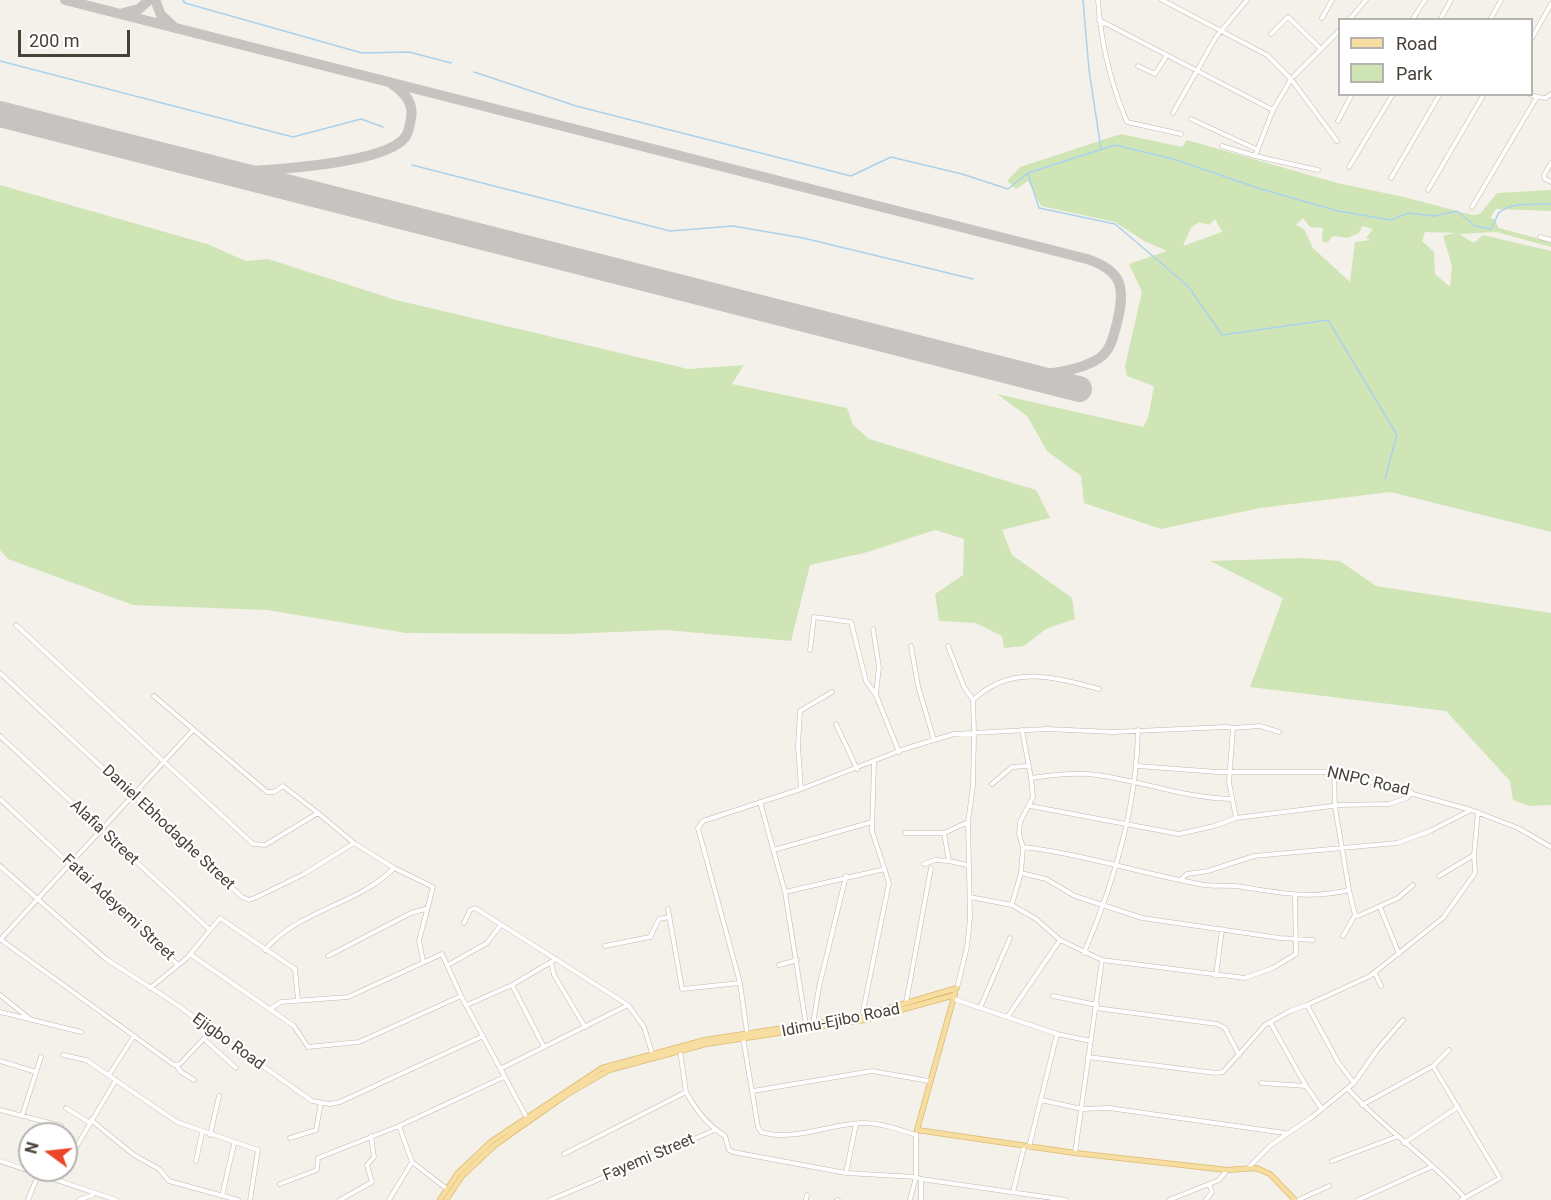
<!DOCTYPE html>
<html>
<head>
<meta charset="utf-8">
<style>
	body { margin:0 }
	#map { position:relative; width:1551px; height:1200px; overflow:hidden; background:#f4f1ea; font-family:Roboto,sans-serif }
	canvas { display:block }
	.legend { position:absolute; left:1338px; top:18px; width:195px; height:78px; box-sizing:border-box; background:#fff; border:2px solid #b5b3af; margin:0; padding:8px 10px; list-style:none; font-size:18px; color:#474138 }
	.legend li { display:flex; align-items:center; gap:12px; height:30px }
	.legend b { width:30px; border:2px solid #b5b3af }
	.north { position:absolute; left:18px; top:1122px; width:60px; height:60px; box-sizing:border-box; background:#fff; border:2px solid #b5b3af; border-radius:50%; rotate:285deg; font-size:16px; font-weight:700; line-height:24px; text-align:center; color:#474138 }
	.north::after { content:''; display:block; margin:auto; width:21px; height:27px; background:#eb452a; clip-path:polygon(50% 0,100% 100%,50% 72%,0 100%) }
	.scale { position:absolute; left:18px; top:30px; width:112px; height:27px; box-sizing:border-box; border:3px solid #474138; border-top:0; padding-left:8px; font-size:18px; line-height:21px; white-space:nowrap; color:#474138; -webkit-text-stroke:4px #fff; paint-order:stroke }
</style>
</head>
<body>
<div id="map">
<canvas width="1551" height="1200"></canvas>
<ul class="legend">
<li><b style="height:8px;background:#f7dd9f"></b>Road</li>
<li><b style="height:16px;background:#d0e5b6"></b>Park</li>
</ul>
<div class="north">N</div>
<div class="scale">200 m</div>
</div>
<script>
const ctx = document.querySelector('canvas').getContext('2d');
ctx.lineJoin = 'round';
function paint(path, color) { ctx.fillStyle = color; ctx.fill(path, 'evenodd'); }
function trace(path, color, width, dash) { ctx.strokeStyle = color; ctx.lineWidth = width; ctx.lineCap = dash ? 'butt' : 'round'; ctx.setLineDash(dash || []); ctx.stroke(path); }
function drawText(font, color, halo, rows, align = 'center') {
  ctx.font = font + ' Roboto,sans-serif'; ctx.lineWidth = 4.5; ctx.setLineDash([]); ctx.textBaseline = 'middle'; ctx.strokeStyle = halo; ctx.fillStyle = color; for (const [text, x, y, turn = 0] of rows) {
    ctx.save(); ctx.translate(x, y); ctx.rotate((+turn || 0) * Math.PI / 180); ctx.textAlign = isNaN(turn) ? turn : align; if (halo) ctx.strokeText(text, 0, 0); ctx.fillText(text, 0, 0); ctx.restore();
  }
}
paint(new Path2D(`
	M1121,134L1182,147L1187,140L1337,183L1404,197L1472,215L1480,214L1497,193L1551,190V211L1496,209L1490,218L1494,219L1499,228L1551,242V247L1496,232L1459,234L1474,243L1483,235L1551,251V532L1390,492L1260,508L1161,529L1084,503L1081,476L1047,451L1027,416L997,394L1143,427L1148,418L1154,386L1127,376L1125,366L1142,292L1129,264L1167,251L1144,241L1115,222L1041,206L1028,181L1016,189L1007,181L1020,167ZM1303,218L1310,227L1323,228L1322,241L1327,243L1333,236L1348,238L1359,233L1362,226L1373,229L1366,238L1371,240L1355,242L1350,282L1313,248L1304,229L1296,225ZM1215,219L1222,232L1230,229L1183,246L1191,228L1199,222L1209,225ZM1425,232L1454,233L1443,236L1452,266L1450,287L1435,274L1434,252L1422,241Z
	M0,185L207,244L246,261L268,259L396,300L688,369L744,365L732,384L847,408L853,425L869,439L1036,490L1050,518L1002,530L1012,555L1072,598L1075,619L1046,629L1024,646L1004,648L1002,636L976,623L939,621L935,594L963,575L964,539L935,530L868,552L810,565L791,641L665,630L567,634L406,633L267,610L133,605L8,559L0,550Z
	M1303,558L1340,561L1376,586L1551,613V805L1530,806L1513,800L1510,781L1446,711L1250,687L1283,598L1210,561Z`), '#d0e5b6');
trace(new Path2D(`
	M183,0L185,3L362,53L409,52L451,63
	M1083,0L1089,70L1101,149
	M0,61L293,137L361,119L383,127
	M474,72L576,106L851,176L891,157L962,174L1008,189L1028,173L1115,145L1173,159L1261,189L1338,211L1391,220L1408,213L1434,216L1457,211L1475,226L1491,229C1495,224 1496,216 1499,213C1511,201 1536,205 1551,204
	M412,165L670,231L733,226L803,238L973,279
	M1028,174L1039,208L1115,224L1188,286L1222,335L1328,320L1397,435L1385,478`), '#abd2ec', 1.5);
trace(new Path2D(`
	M65,0L1087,259C1124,271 1125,289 1117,323C1113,337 1111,351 1098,359C1079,371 1049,374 1027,376
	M155,0L161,15L173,26
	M123,13L139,9L149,0
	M226,172C259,171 388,165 406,136C409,131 410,124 411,118C414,103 404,92 392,84`), '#c6c4c1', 10);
trace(new Path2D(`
	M0,114L1079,389`), '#c6c4c1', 26);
const minor = new Path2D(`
	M1098,0C1101,44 1110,82 1127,122L1181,134
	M1162,0L1267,55L1291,79L1337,141
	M1322,18L1332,0
	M1099,20L1273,110
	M1349,20L1366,0
	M1412,20L1425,0
	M1440,20L1451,0
	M1490,20L1501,0
	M1271,34L1288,17L1321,49
	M1532,38L1551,4
	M1138,66L1155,74L1167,55
	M1294,76L1340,30
	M1291,79L1273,110L1255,156L1318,170
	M1529,94L1537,97
	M1173,113L1216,37L1247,0
	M1191,119L1256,149
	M1338,121L1352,94
	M1222,146L1255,156
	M1551,163L1544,175L1545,179L1551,182
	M1349,167L1393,94
	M1391,178L1440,94
	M1428,190L1484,94
	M1472,207L1537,97L1546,98L1551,94
	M1540,237L1551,240
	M16,625L253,844L265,845L318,813L354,843L394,868C358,905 298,910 265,950
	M873,629L879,667L876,694
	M911,646L918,686L934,740
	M948,646L964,687L973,700L974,733L973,786L968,822L970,918L967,947L957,988
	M810,650L814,617L851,622L866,681L876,695L899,752
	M0,673L242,897L249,900L257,897L304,874L354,843
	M154,696L267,792H274L283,786L318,813
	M973,700C1011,664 1054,677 1099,689
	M836,724L857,769
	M1233,728L1260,726L1279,732
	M1022,730L1031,778C1053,775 1074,772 1097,775C1142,781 1184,798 1231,799
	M0,736L209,929
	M1138,766L1217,772H1334L1471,810L1518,828L1551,847
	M992,784L1012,767L1028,766
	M801,789L798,746L800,711L832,692
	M0,799L177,964
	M760,802L785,892L806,1025
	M1030,806L1179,834L1214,826L1236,818L1340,805L1389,804L1407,798L1411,792
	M905,833H944L968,822
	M944,833L949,861L967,865
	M1023,847C1083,854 1140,873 1199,884C1211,887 1223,885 1236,886C1277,892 1308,900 1349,890L1335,807L1334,772
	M774,850L872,822
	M924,864L935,860L949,861
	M0,866L106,959L170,1000L312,1101L330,1104L340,1102L483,1036
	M394,868L433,887L419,941L423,961
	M1021,873L1023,847L1019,834L1020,822L1033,797L1031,778
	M1439,876L1474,855L1478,812
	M1180,880L1187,874L1208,871L1254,856L1397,843L1430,831L1471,810
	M1349,890L1355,915L1358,916L1398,898L1413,885
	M785,892L885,869
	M970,897L1012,905L1036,919L1060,940L1102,960L1075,1153
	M1012,904L1021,873L1046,879L1075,896L1142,918L1280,938L1313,940
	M1380,907L1399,954
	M668,909L682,989L740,983
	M464,923L470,910L475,908L628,1005L644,1027L652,1053
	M1343,936L1355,915
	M0,939L174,1065L180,1064L211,1031
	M0,940L193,730
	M605,946L650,937L659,919L669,917
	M1084,953C1114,883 1137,807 1138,730
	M190,954L294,1026L308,1047L359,1042L461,996
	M328,956L411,913L425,909
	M1102,960L1245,978L1273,968L1296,954L1295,895
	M551,962L554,975L585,1027
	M448,965L487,943L500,926
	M779,965L797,960
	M1375,973L1381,986
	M1216,976L1222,929
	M512,985L544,1047
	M150,988L187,958L220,918L295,969L298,1000
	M0,995L30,1019
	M1053,996L1097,1005
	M954,999L1057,1034L1091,1041
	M906,1003L931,868
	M467,1005L512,985L556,959
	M1307,1005L1338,1062L1354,1083
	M980,1008L1010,938
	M1096,1008L1217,1024L1225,1028L1239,1055
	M270,1009L281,1002L348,997L442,954L461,996L527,1118
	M0,1012L81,1032
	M862,1016L889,883L872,831L874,762
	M1008,1016L1060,940
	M1270,1022L1306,1086L1322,1109
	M813,1024L819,987L846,876
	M747,1033L740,983L698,828L703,821L801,789L904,749L954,734L1047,729L1113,732L1226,727L1233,728L1229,782L1236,818
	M743,1038L758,1127L761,1132C793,1142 829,1124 862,1123C881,1123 898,1129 916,1135
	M204,1039L236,1068
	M680,1051L686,1092
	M63,1055L86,1060L177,1122L258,1150L250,1200
	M1088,1057L1216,1073L1223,1072L1265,1025L1290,1011L1307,1005L1370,976L1443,918L1475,873L1474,855
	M0,1061L36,1072
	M176,1065L181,1072L194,1080
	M1433,1066L1500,1178L1461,1200
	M500,1069L628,1005
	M109,1075L134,1036
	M1261,1083L1306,1086
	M1348,1089C1384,1129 1429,1158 1465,1198
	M753,1091L872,1071L929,1081
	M1041,1100L1082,1109L1109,1108L1285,1133
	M1362,1105L1433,1066L1449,1050
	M66,1108L90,1123
	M0,1110L61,1126
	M22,1116L41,1057
	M91,1120L134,1155L159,1169L169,1181L238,1200
	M399,1126L412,1162L447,1189
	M210,1135L219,1096
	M290,1138L316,1130L321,1103
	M1404,1143L1458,1107
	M1029,1147L1057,1034
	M72,1154L116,1080
	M564,1154L686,1092C696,1110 707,1125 725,1136L729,1150L733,1152L846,1173L916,1177L921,1179V1200
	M0,1161L116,1200
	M196,1161L202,1133
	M1332,1161L1396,1137
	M1249,1167L1271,1145L1312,1117L1354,1083L1377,1050L1403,1020
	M846,1173L856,1124
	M921,1179L1066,1200
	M280,1184L317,1170L318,1158L399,1126L504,1077
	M1013,1192L1024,1147
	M222,1196L234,1144
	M28,1200L38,1175
	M79,1200L93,1195
	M340,1200L372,1182L367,1165L374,1157L371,1136
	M389,1200L412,1162
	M550,1200L715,1130
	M806,1200L807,1195
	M837,1200H838
	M910,1200L916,1177V1134
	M1169,1200L1219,1180L1227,1170
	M1206,1200L1212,1192L1209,1184
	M1298,1200L1329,1186
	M1358,1200L1431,1167`);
const major = new Path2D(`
	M955,993L917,1130L1075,1153L1227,1170L1256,1168L1270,1174L1295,1200
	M440,1200L458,1173L492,1141L602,1068L705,1040L862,1016L957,988
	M446,1200L462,1176L495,1145L566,1095L609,1070L706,1044L864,1020L955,995`);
trace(minor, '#bfb8ad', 5);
trace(major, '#dcba70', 6);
trace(minor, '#fff', 4);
trace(major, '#f7dd9f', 4.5);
drawText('16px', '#474138', '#fff', [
	["NNPC Road",1368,782,13],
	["Daniel Ebhodaghe Street",168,828,43],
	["Alafia Street",104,833,43],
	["Fatai Adeyemi Street",118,908,43],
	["Idimu-Ejibo Road",841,1021,-11],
	["Ejigbo Road",228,1042,36],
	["Fayemi Street",649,1158,-23]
]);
</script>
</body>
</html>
